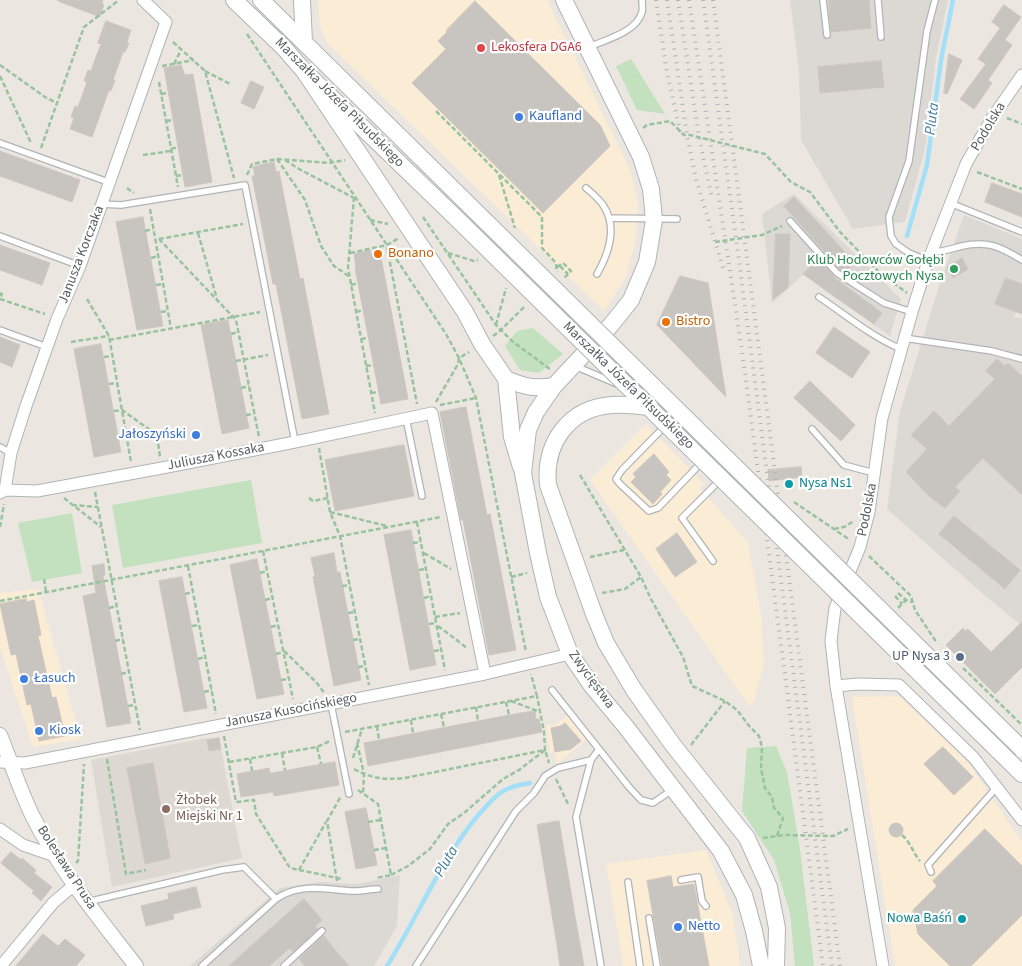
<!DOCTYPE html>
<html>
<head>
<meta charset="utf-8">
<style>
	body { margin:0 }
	canvas { display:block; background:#ebe7e0 }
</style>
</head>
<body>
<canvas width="1022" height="966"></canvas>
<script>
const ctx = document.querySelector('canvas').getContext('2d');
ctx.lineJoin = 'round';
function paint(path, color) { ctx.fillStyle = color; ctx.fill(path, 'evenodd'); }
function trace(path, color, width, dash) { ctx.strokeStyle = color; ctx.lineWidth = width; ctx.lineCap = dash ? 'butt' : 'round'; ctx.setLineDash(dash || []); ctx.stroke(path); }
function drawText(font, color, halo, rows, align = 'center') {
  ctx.font = font + ' "Source Sans 3",sans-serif'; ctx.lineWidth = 4.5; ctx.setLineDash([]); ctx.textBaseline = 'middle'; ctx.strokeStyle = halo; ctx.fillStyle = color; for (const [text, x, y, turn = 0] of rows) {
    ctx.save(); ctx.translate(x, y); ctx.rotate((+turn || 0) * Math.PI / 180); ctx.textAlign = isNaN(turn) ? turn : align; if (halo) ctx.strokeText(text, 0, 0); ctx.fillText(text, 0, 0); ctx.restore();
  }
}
paint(new Path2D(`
	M318,0H547L631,172L638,202L636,240L626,277L604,311L327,43L320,27Z
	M646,424L704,484L700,488L748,543L761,615L764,665L754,701L749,706L590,480Z
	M38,589L81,739L33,747L0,648V593Z
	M899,696L969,764L1022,842V966H895L852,697Z
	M567,715L589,737L557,764L555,752L550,753L546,726L558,723Z
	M706,850L733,915L740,966H623L606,864Z`), '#faecd5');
paint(new Path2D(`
	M790,0H948L936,58L925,149L905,222L853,229L801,140L799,70Z
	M794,194L901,299L890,336L822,289L805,273L772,303L762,214Z
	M964,215L1022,239V299L1014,317L1022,318V626L982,593L887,509L900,411L940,283Z
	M400,875L397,926L374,966H190L280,888L320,882L357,884Z`), '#dcd9d5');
paint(new Path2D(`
	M207,738L209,751L221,749L242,858L112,887L91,760Z`), '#ddd8d1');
paint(new Path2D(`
	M631,59L665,114L637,110L616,66Z
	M533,328L563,354L539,373L520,370L505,346L517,331Z
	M251,480L262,543L123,568L112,505Z
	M72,513L82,573L32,582L18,523Z
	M776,746L787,772L800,849L814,966H795L790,913L774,860L742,811L747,748Z`), '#c3e1be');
trace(new Path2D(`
	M907,236L927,165L941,60L953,0
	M387,966C417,918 439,864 475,819C482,811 490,801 499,794C508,787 518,785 530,783`), '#a3dff7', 4.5);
const building = new Path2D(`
	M58,0H103L102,4L104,5L100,17L58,1Z
	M829,0H869L871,28L831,32Z
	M475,1L600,125L610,146L543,213L412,83L446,49L438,41L447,32L446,31Z
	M1004,5L1021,17L1005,40L1012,45L988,80L992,83L974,109L960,99L986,64L978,59L1000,28L992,22Z
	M106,21L131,30L127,42L129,43L125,52H123L113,80H115L111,91L109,90L92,137L70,129L74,118L71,117L75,106L78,107L87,82L84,81L88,70L91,71L96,57L101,44L98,43Z
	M949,54L962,60L947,94L944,93Z
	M881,61L884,87L820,93L818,67Z
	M181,65L185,75L193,74L212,182L185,187L164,68Z
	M251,81L264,87L254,109L241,103Z
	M0,151L80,180L72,202L0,176Z
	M274,162L276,172L279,171L300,279L303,278L329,414L302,419L276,284H273L252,176H255L253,167Z
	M992,183L1022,194V217L985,202Z
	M794,197L855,263L844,272L840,269L784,206Z
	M143,217L163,326L137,330L116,222Z
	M776,234H790L788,288L773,299Z
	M0,245L50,263L42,285L0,270Z
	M370,250L371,254L380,252L408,399L381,404L355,268H356L354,254Z
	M962,258L968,269L953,278L947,268Z
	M818,259L836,279L882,313L874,324L803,274Z
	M680,276L708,283L726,397L657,325Z
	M1006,278L1022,284V314L995,304Z
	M228,320L249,428L222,434L201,325Z
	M834,327L870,352L852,378L816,353Z
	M0,337L20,345L12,367L0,362Z
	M101,344L121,452L94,457L74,349Z
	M997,359L1005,366L1008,363L1022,376V495L983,458L955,487L960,491L945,508L930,497L906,472L927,449L911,435L934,411L949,426L995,379L986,371Z
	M810,381L855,425L841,441L794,398Z
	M466,407L487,515L490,514L516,650L489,655L463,520H461L440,412Z
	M404,445L414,496L335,511L325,460Z
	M654,454L669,472L666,475L671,480L660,492L662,494L653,504L631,482L636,477L633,474Z
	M801,467L802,477L769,481L768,470Z
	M954,516L1020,570L1005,589L939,534Z
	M411,530L436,665L410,670L384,535Z
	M677,533L697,562L675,577L656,549Z
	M334,553L337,572H340L361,680L334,686L313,577L315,576L311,558Z
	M257,559L284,694L257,699L230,565Z
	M104,564L105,575L103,576L131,723L107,727L83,596L96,593L92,566Z
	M182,577L207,708L184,712L159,581Z
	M26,599L27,602L34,600L41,635L38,636L52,698L56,697L65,736L39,741L31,704L27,705L16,654L11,655L0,604Z
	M1022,622V667L995,694L946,645L963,628L965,631L968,629L991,652Z
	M535,711L536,719H539L542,732L368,766L364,743L509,715Z
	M565,723L581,741L571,749L555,752L551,728L561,726Z
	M219,738L221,749L209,751L207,740Z
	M943,747L973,777L954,795L924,764Z
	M335,762L339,785L274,796L273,792L241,797L237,774L269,768L270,773Z
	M153,763L170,858L145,864L127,768Z
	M366,808L377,865L356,869L345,812Z
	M559,821L576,922L584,966H560L557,945L537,825Z
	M889 830a7 7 0 1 1 14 0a7 7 0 1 1-14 0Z
	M985,829L1022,866V915L971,966H950L918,934L913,910L937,886L933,881Z
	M11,852L21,860L22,858L36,870L34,873L52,887L41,901L32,893L34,891L1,863Z
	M671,876L673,887L694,884L709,966H662L647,881Z
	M196,887L201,907L173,914L174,919L146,926L141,906L169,899L168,894Z
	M304,899L322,920L315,926L318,929L293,952L290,948L269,966H229Z
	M43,934L58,946L65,939L85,955L76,966H16Z
	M324,936L335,950L349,966H305L299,959Z`);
paint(building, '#c8c4c0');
trace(building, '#cfc7bf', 1);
const service = new Path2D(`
	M823,0L827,35
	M878,0L881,37
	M589,47C605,40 637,32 642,12C643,9 642,4 642,0
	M0,143L108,182
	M586,188C592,193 599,199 603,205C618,227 609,253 597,274
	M950,203L1022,232
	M101,204L121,205L245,185L295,442
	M610,218L677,219
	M790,221L837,273L884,303L912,312
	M0,236L80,266
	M931,252C944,252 950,249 962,246C987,240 1001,247 1022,260
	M928,261L909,253L896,244L891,236L889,217L909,161L927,31L935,0
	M819,297C846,315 872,337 901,349
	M0,330L47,347
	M904,338L992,351L1022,359
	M575,366L617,384
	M406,418L422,496
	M663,428L622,470L616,479L620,484L649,511L658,508L700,464
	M812,429L844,465L874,473
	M0,447L11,453
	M713,561L682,518L718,482L715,479
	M552,690L629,787L641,800L653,803L672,790
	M331,704L349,794
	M599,749L591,760L576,817L601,966
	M931,872L928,865L997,787
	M681,880L698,877L702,901L706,906
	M628,882L640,966
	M87,902L222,870L244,867L276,899
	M649,918L657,966
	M202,966L276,899C300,882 327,890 355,891C363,891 371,889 378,889
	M284,966L322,931
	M416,966L516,811L534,793L545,776L558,768L591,760`);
const minor = new Path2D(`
	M5,490L11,453L26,406L57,319L80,266L166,22L143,0
	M0,493L5,490L37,491L162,468L295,442L432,413L485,674
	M836,686L858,684L899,685L974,758L1022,820
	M0,762L25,763L485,674L570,654
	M0,829L23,845L55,856
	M1,966L53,903L74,885
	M883,966L836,686L831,641L835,608L860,547L869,512L882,418L912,312L928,261L966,164L992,118L1022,75`);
const tertiary = new Path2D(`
	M0,735C11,762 20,791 33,817C60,871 99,918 136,966`);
const secondary = new Path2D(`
	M234,0L284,48L304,71L452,214
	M261,0L465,201
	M302,0L304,42
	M564,0L641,157L651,189L654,220L647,262L631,300L611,325L554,386L536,412L528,430L523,473L538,553L548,597L570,654L592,686L626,727L721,851L744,895L754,931L761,966
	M304,71L465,312L482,344L506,379L512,437L521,467
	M506,379C525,387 534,389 554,386
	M594,614L606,643L634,690L673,745L747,838L769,887L777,928L776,966
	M958,711L1022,774`);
trace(service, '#b1b4b7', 8);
trace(minor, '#b1b4b7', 13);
trace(tertiary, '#b1b4b7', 16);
trace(secondary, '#b0b4b7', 18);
trace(new Path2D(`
	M247,34L446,334L459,358L476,398L526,652
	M173,42L205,71L234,178
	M174,64L181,50
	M0,65L45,97L57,103
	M162,66L194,60
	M205,71L230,84
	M0,76L31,143
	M159,82L178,187
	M161,94L168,93
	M436,111L542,217V248L556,263L557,272
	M1007,118L1022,124
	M166,121L173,120
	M643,128L647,125L670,121L684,135H690L765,154L791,182L810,192L840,232L880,273L907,293
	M41,148L84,27L119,0
	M171,149L178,147
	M143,155L171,151
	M277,159L305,200L321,246L334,266L350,277
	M285,160L299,169L354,198
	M977,172L1022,189
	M247,175L252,164L277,159L329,163L345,160
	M499,175L515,228
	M176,176L183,175
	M127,188L134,193
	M354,197L348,268L375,413
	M150,209L171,329
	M423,217L496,325L512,341L551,370
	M370,220L388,224
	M145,231L153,229
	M198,233L217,299
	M159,239L236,320L259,437
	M159,239L243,224
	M715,242L762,235L782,226
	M387,247L417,404
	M350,253L387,245L399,238
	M448,253L474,261L478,260
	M151,258L158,256
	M560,266L568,274
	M557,267L563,263L571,271L564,278
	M156,285L163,284
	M351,285L358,283
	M0,293L2,294L0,298
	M0,299L45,314
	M87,299L109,336L131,462
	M161,312L168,311
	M356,312L363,310
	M496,325L506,288
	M231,334L238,332
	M493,336L501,330L525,306
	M361,339L368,338
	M109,340L260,312
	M71,342L109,336
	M104,357L112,356
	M236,361L268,355
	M366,366L374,365
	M109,384L117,383
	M241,388L249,386
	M371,393L379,392
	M436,402L458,364L459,358L469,352
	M440,405L476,398
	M114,411L122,410L157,435L160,457
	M246,415L254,414
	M119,439L127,437
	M319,448L330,512L340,536L369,685
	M580,475L641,577L651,599L683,657L692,686L725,701L737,710L750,727L759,736L762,747L761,768L765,788L772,797L774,808L783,818L777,836
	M95,492L140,730
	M64,498L101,527
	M309,498L313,501L328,498
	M794,502L850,540
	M72,505L98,507
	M330,512L387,526
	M417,522L445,670
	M0,527L4,504
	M834,529L844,527L854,521
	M413,543L421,542
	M263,551L293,699
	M424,553L451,569
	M869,556L911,596L915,610L937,643
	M590,557L624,550
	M188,566L216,714
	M419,570L426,569
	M260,573L267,571
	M511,577L527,573
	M44,579L46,592
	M342,586L350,585
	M602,593L625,589L641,577
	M898,593L906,600L912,602
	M185,594L193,592
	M895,596L902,604
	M424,598L431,596
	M265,600L273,598
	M0,601L441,517
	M109,608L117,606
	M898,608L906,600
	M348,613L355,612
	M435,617L460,613
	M429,624L436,623
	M192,626L199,625
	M438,626L467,648
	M271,627L278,625
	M353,640L360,639
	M115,641L123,639
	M284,651L316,682L325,694
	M434,651L441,650
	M276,654L283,652
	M198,659L205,657
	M358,667L365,666
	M963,668L1022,725
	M121,674L129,672
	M281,680L288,679
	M204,692L212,690
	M511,701L540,712
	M506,702L509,715
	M128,706L135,705
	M476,707L478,721
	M441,714L444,727
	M411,720L413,733
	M377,726L379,740
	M345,732L537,696L531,674
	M224,736L236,802L254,800L256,814L290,868L342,879
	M357,743L364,774L363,794
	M691,745L725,701
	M317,747L321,764
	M282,753L285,770
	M353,758L362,729
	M107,759L126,874L146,870
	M250,759L252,771
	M229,762L317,747L330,741
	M354,769C373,779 385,780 405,778L545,750L544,732L537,696
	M556,779L569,806
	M358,790L378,804L391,875L376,878
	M368,822L381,820
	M902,835C911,843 913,853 920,861
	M763,838L785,835L833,836L848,829
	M374,850L386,848
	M76,863L78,861L84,764
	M299,870L326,822
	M391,875L408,866L430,849L448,824L464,813L503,779L519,770L545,750L549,763
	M337,881L327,821L341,796`), '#99c39f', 2.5, [5, 2.5]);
trace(service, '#fff', 5.5);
trace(minor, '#fff', 11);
trace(tertiary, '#fff', 14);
trace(secondary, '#fff', 16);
trace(new Path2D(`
	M656,0L667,73L681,135
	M667,0L687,135L696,179L724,271
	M678,0L699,137L712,199
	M689,0L742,351L790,712
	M703,0L736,238L832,966
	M713,0L840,966
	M789,707L823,966`), '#afb0b0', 4, [1, 6]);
const secondaryBridge = new Path2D(`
	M465,201L1022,749
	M452,214L958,711
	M594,614L548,485C544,444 568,408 612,405C624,404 638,406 650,407`);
trace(secondaryBridge, '#b0b4b7', 18, []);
trace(secondaryBridge, '#fff', 16);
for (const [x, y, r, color] of [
	[481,48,5,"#e0444e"],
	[519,117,5,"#3f7fe0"],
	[378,254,5,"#e8710a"],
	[954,269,5,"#2e9e5b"],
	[666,322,5,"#e8710a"],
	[196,435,5,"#3f7fe0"],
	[789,484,5,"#0f9aa8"],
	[960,657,5,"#5c6f8a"],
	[24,679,5,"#3f7fe0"],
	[39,731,5,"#3f7fe0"],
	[166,809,5,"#8d6e63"],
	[962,919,5,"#0f9aa8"],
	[678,927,5,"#3f7fe0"]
]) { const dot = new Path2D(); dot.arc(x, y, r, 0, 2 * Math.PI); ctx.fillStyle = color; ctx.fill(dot); trace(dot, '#fff', 2); }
drawText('14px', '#be3a42', '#fff', [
	["Lekosfera DGA6",491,48]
], 'left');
drawText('14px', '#595d60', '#fff', [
	["Marszałka Józefa Piłsudskiego",339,103,45],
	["Podolska",989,127,-59],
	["Janusza Korczaka",82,255,-69],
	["Marszałka Józefa Piłsudskiego",628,386,44],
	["Juliusza Kossaka",216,457,-11],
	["Podolska",868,510,-79],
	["Zwycięstwa",591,680,54],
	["Janusza Kusocińskiego",291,711,-11],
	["Bolesława Prusa",66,868,57]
]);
drawText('14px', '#366cbe', '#fff', [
	["Kaufland",529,117],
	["Jałoszyński",186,435,"right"],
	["Łasuch",34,679],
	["Kiosk",49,731],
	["Netto",688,927]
], 'left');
drawText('14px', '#c56008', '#fff', [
	["Bonano",388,254],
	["Bistro",676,322]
], 'left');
drawText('14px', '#27864d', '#fff', [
	["Klub Hodowców Gołębi",944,261],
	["Pocztowych Nysa",944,277]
], 'right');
drawText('14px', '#0d838f', '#fff', [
	["Nysa Ns1",799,484],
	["Nowa Baśń",952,919,"right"]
], 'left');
drawText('14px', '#4e5e75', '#fff', [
	["UP Nysa 3",950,657]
], 'right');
drawText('14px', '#785e54', '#fff', [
	["Żłobek",176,801],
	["Miejski Nr 1",176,817]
], 'left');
drawText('italic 15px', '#417c9f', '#fff', [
	["Pluta",933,119,-83],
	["Pluta",447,862,-60]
]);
</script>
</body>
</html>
